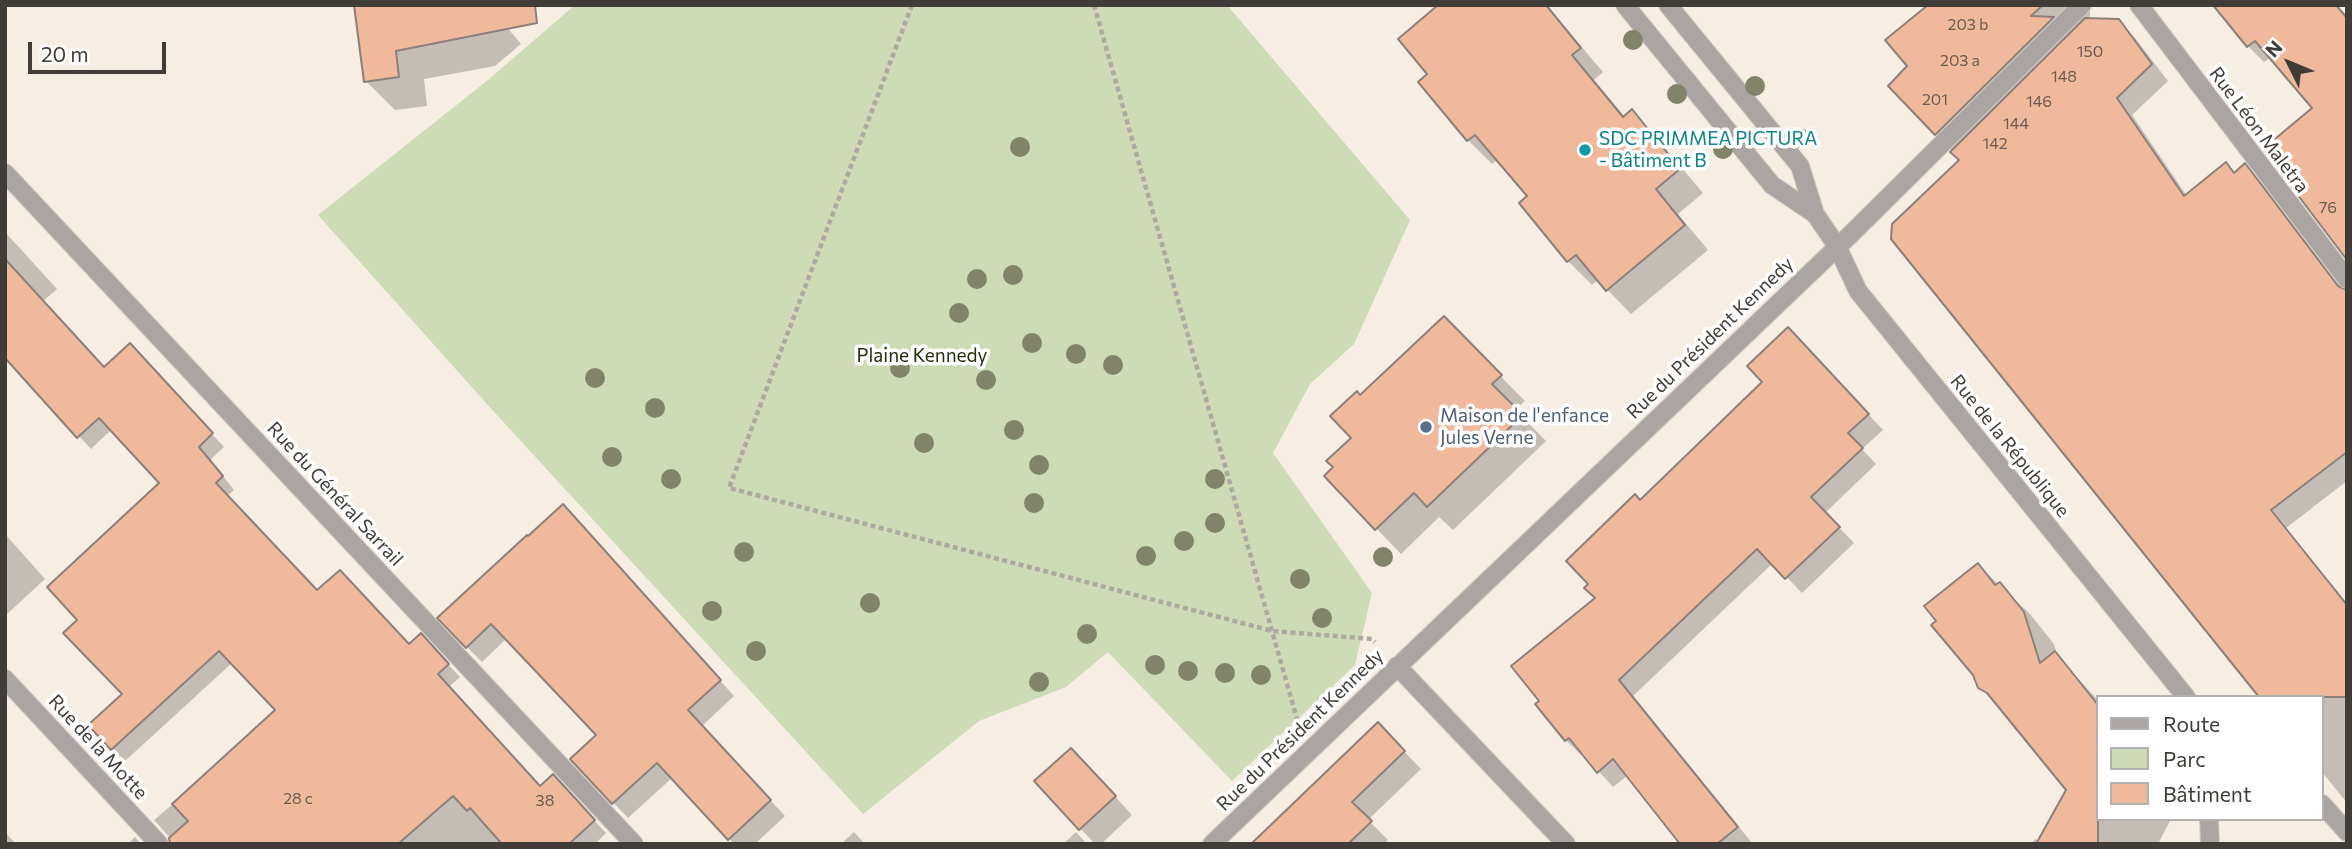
<!DOCTYPE html>
<html>
<head>
<meta charset="utf-8">
<style>
	body { margin:0 }
	#map { position:relative; width:2352px; height:849px; overflow:hidden; background:#f6ede3; font-family:Commissioner,sans-serif }
	canvas { display:block }
	.frame { position:absolute; inset:0; border:7px solid #403c38; pointer-events:none }
	.legend { position:absolute; left:2096px; top:695px; width:228px; height:126px; box-sizing:border-box; background:#fff; border:2px solid #b3b1af; margin:0; padding:9px 12px; list-style:none; font-size:21px; color:#403c38 }
	.legend li { display:flex; align-items:center; gap:14px; height:35px }
	.legend b { width:35px; border:2px solid #b3b1af }
	.north { position:absolute; left:2254px; top:28px; width:70px; height:70px; -webkit-text-stroke:5px #fff; paint-order:stroke; rotate:313deg; font-size:19px; font-weight:700; line-height:28px; text-align:center; color:#403c38 }
	.north::after { content:''; display:block; margin:auto; width:24px; height:32px; background:#403c38; clip-path:polygon(50% 0,100% 100%,50% 72%,0 100%) }
	.scale { position:absolute; left:28px; top:42px; width:138px; height:32px; box-sizing:border-box; border:4px solid #403c38; border-top:0; padding-left:9px; font-size:21px; line-height:24px; white-space:nowrap; color:#403c38; -webkit-text-stroke:5px #fff; paint-order:stroke }
</style>
</head>
<body>
<div id="map">
<canvas width="2352" height="849"></canvas>
<div class="frame"></div>
<ul class="legend">
<li><b style="height:9px;background:#aaa4a3"></b>Route</li>
<li><b style="height:19px;background:#cddbb6"></b>Parc</li>
<li><b style="height:19px;background:#f0b99c"></b>Bâtiment</li>
</ul>
<div class="north">N</div>
<div class="scale">20 m</div>
</div>
<script>
const ctx = document.querySelector('canvas').getContext('2d');
ctx.lineJoin = 'round';
function paint(path, color) { ctx.fillStyle = color; ctx.fill(path, 'evenodd'); }
function trace(path, color, width, dash) { ctx.strokeStyle = color; ctx.lineWidth = width; ctx.lineCap = dash ? 'butt' : 'round'; ctx.setLineDash(dash || []); ctx.stroke(path); }
function drawText(font, color, halo, rows, align = 'center') {
  ctx.font = font + ' Commissioner,sans-serif'; ctx.lineWidth = 7; ctx.setLineDash([]); ctx.textBaseline = 'middle'; ctx.strokeStyle = halo; ctx.fillStyle = color; for (const [text, x, y, turn = 0] of rows) {
    ctx.save(); ctx.translate(x, y); ctx.rotate((+turn || 0) * Math.PI / 180); ctx.textAlign = isNaN(turn) ? turn : align; if (halo) ctx.strokeText(text, 0, 0); ctx.fillText(text, 0, 0); ctx.restore();
  }
}
paint(new Path2D(`
	M575,5H1227L1410,220L1354,344L1310,384L1273,453L1372,593L1355,665L1232,781L1108,652L1066,687L979,721L863,814L486,403L318,215L488,80Z`), '#cddbb6');
paint(new Path2D(`
	M356,5L499,18L521,44L495,66L424,79L427,106L395,110L366,81Z
	M1513,5H1546L1603,72L1594,80L1625,117L1632,112L1655,136L1703,193L1678,214L1708,250L1631,314L1598,280L1592,285L1568,261L1530,196L1498,159L1492,164L1468,140L1421,82Z
	M1957,5H2090V16L2086,20L2118,21L2135,38L2168,81L2132,115L2187,196L2226,164L2235,174L2245,166L2261,182L2343,290L2347,292V481L2286,528L2347,603V803L2322,772V697L1961,160L1936,134L1909,66Z
	M2215,5H2337L2347,17V257L2314,109L2271,57L2264,62L2248,46Z
	M5,232L57,289L43,301L105,369L142,358L224,447L210,460L234,490L227,496L317,592L409,646L433,648L460,677L449,687L540,788L565,789L606,833L595,844H172V840L154,820L233,753L277,710L232,663L125,761L90,725L124,694L79,620L162,484L112,429L91,449L5,355Z
	M1444,319L1525,401L1515,410L1546,441L1453,530L1439,517L1401,554L1326,476L1335,467L1353,438L1361,397Z
	M1803,345L1883,430L1862,449L1876,464L1825,513L1854,543L1802,593L1773,563L1633,696L1752,843L1682,844L1628,775L1613,787L1583,754L1581,755L1566,740L1541,701L1597,599L1640,502Z
	M578,522L734,696L702,726L785,816L755,844H734L673,777L628,818L572,759L599,735L507,638L482,662L467,647Z
	M5,534L45,579L5,616Z
	M1978,565L2030,614L2054,644L2057,656L2098,700V819H2171L2158,844H2032L2035,839L2039,841L2068,790L2003,710L1980,687Z
	M1378,724L1421,769L1368,820L1388,840L1384,844H1253Z
	M1089,768L1132,815L1101,844H1095L1037,782Z
	M5,832L16,844H5Z
	M854,832L865,844H841Z
	M1076,832L1087,844H1063Z
	M135,837L141,844H128Z`), '#0003');
const building = new Path2D(`
	M354,5H535L537,23L396,51L399,77L364,82Z
	M1438,5H1546L1581,48L1572,55L1623,117L1632,109L1680,169L1656,189L1685,225L1606,291L1576,255L1567,262L1519,203L1527,196L1475,135L1467,141L1418,82L1427,74L1398,39Z
	M1928,5H2043L2031,16L2054,17L1935,135L1888,86L1907,66L1885,40Z
	M2213,5H2336L2347,18V260L2263,149L2312,108L2255,41L2247,47Z
	M2085,18L2119,19L2152,64L2117,98L2184,196L2226,162L2234,173L2245,163L2338,286L2347,290V452L2271,510L2347,605V697H2259L1891,239L1892,224L1959,160L1950,152Z
	M5,259L104,367L130,343L153,368L213,433L199,447L223,476L216,483L317,590L340,570L409,644L421,633L449,664L438,674L540,786L553,774L595,820L569,844H502L470,808L467,811L453,796L398,844H170L169,838L188,821L172,804L275,710L219,651L111,750L88,725L122,694L63,633L77,620L47,587L159,483L99,418L77,438L5,358Z
	M1444,316L1502,375L1492,384L1523,415L1427,507L1414,493L1375,530L1324,476L1333,467L1326,461L1351,438L1330,416L1357,391L1360,395Z
	M1788,327L1869,414L1848,433L1863,448L1811,497L1840,527L1785,579L1757,549L1619,680L1738,827L1717,844H1680L1613,759L1597,773L1569,738L1565,741L1535,704L1539,701L1511,666L1595,598L1584,588L1588,584L1566,561L1635,494L1640,500L1762,382L1747,366Z
	M563,504L721,680L688,710L771,800L728,840L657,763L612,804L570,759L596,735L491,624L466,648L437,618L527,535L528,536Z
	M1978,563L1995,585L2000,582L2024,612L2040,663L2055,651L2098,705V844H2036L2066,790L1987,693L1978,688L1973,675L1931,625L1936,621L1924,606Z
	M1378,722L1405,751L1352,802L1372,821L1348,844H1251Z
	M1071,748L1116,796L1079,830L1034,781Z`);
paint(building, '#f0b99c');
trace(building, '#8b807a', 2);
const minor = new Path2D(`
	M1625,5L1772,185L1815,214
	M1668,5L1800,166L1815,214L1837,246L1858,291L2186,697
	M2139,5L2347,279
	M5,173L634,844
	M1397,666L1566,844
	M5,679L159,844
	M2322,804L2347,832
	M2209,819L2210,844
	M1212,844L1850,235L2082,5`);
trace(minor, '#d2cac1', 20);
trace(new Path2D(`
	M912,5L729,488L1272,631L1372,639L1375,642
	M1094,5L1297,719`), '#afa8a0', 4.5, [5, 3.5]);
trace(minor, '#aaa4a3', 18);
ctx.fillStyle = '#82846a';
for (const [x, y] of [
	[1633,40],
	[1755,86],
	[1677,94],
	[1800,138],
	[1020,147],
	[1723,149],
	[1013,275],
	[977,279],
	[959,313],
	[1032,343],
	[1076,354],
	[1113,365],
	[900,368],
	[595,378],
	[986,380],
	[655,408],
	[1014,430],
	[924,443],
	[612,457],
	[1039,465],
	[671,479],
	[1215,479],
	[1034,503],
	[1215,523],
	[1184,541],
	[744,552],
	[1146,556],
	[1383,557],
	[1300,579],
	[870,603],
	[712,611],
	[1322,618],
	[1087,634],
	[756,651],
	[1155,665],
	[1188,671],
	[1225,673],
	[1261,675],
	[1039,682]
]) { ctx.beginPath(); ctx.arc(x, y, 10, 0, 2 * Math.PI); ctx.fill(); }
for (const [x, y, r, color] of [
	[1585,150,7,"#0f9aa8"],
	[1426,427,7,"#5c6f8a"]
]) { const dot = new Path2D(); dot.arc(x, y, r, 0, 2 * Math.PI); ctx.fillStyle = color; ctx.fill(dot); trace(dot, '#fff', 2.5); }
drawText('16px', '#6c5b51', null, [
	["203 b",1968,25],
	["150",2090,52],
	["203 a",1960,61],
	["148",2064,77],
	["201",1935,100],
	["146",2039,102],
	["144",2016,124],
	["142",1995,144],
	["76",2328,208],
	["28 c",298,799],
	["38",545,801]
]);
drawText('19px', '#403c38', '#fff', [
	["Rue Léon Maletra",2259,130,53],
	["Rue du Président Kennedy",1710,338,-44],
	["Rue de la République",2010,446,51],
	["Rue du Général Sarrail",335,494,47],
	["Rue du Président Kennedy",1300,730,-44],
	["Rue de la Motte",98,747,47]
]);
drawText('19px', '#0d838f', '#fff', [
	["SDC PRIMMEA PICTURA",1599,139],
	["- Bâtiment B",1599,161]
], 'left');
drawText('19px', '#232f07', '#fff', [
	["Plaine Kennedy",922,356]
]);
drawText('19px', '#4e5e75', '#fff', [
	["Maison de l'enfance",1440,416],
	["Jules Verne",1440,438]
], 'left');
</script>
</body>
</html>
